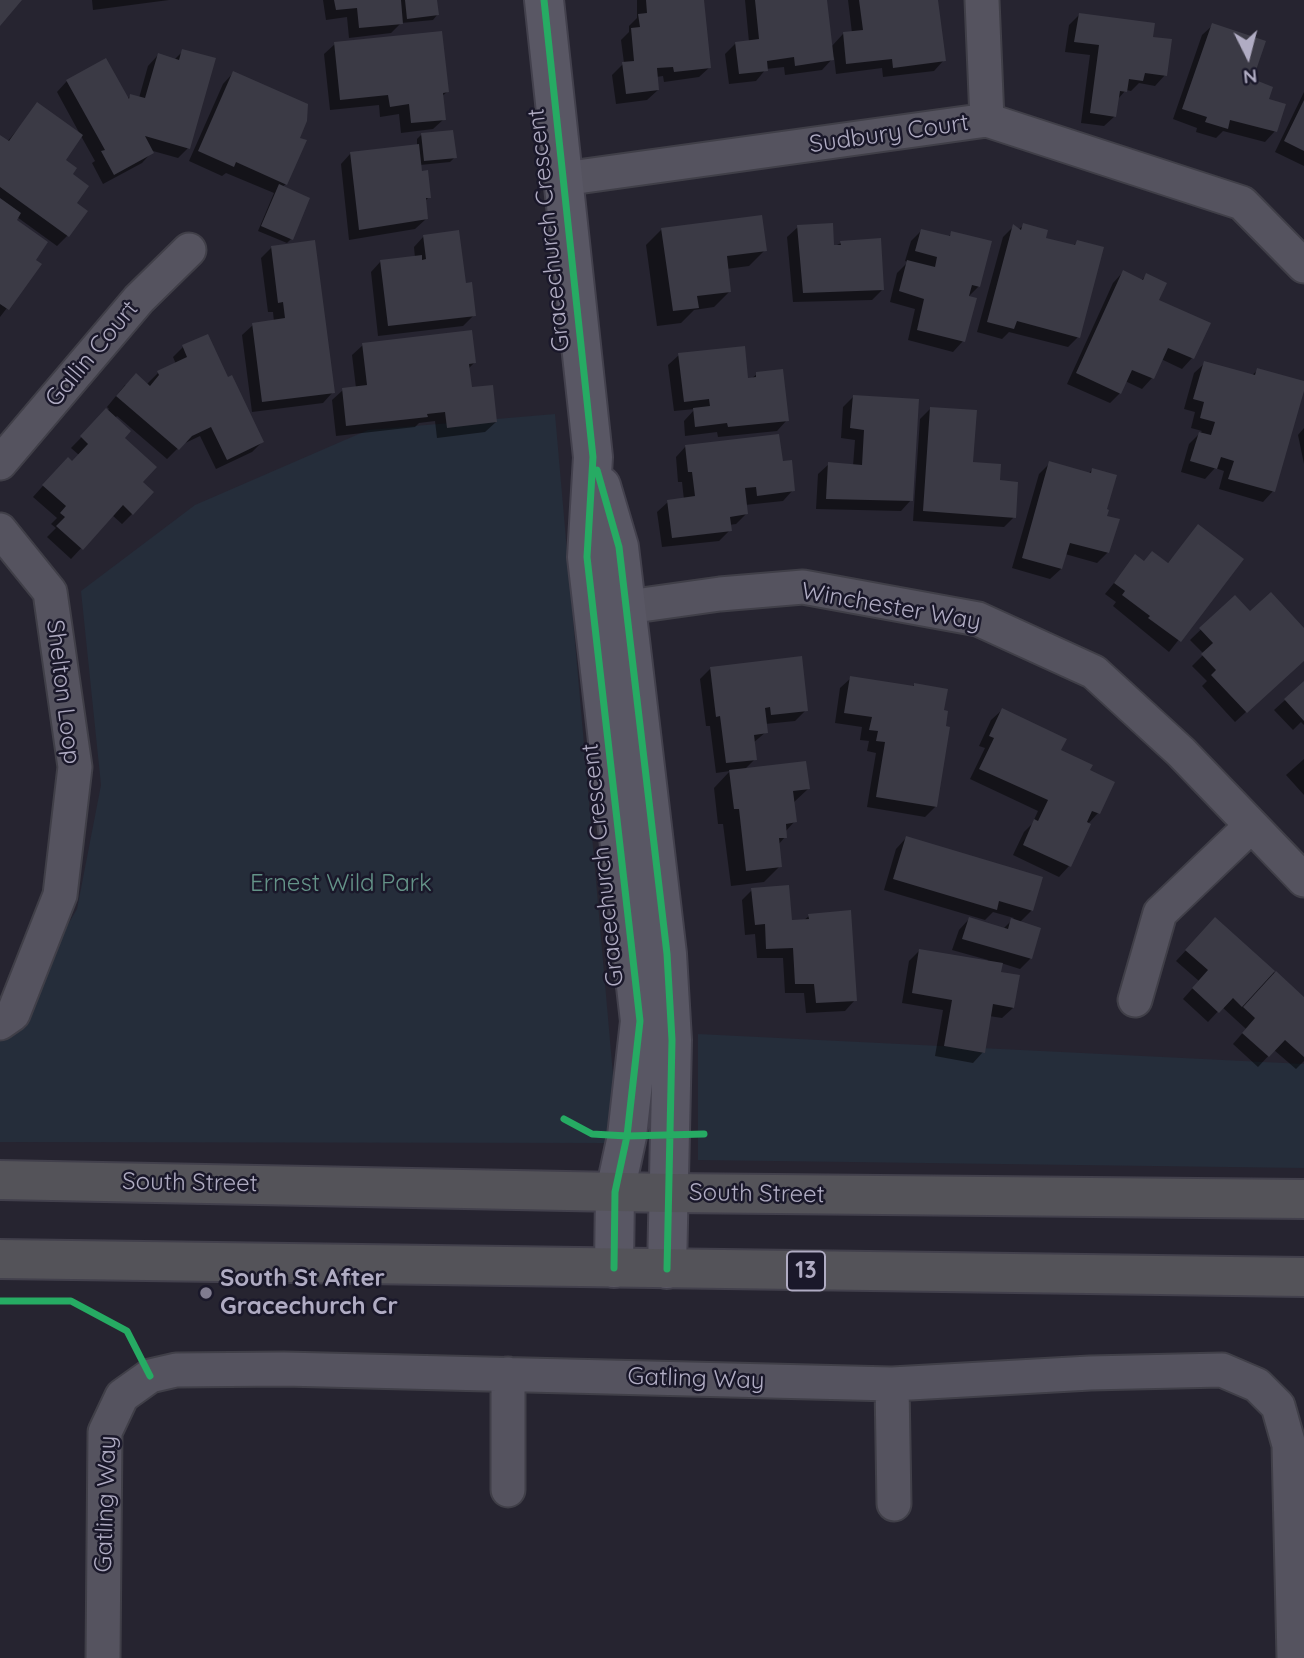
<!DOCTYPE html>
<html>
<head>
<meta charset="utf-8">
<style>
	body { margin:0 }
	#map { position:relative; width:1304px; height:1658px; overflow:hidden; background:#262430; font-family:Quicksand,sans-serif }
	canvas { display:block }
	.north { position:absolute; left:1213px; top:21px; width:70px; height:70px; -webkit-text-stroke:5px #1a182a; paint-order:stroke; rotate:174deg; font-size:19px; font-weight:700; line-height:28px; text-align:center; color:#b0acc3 }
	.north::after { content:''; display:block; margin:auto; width:24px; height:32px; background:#b0acc3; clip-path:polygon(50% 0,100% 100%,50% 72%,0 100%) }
</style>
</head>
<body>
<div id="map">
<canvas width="1304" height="1658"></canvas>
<div class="north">N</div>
</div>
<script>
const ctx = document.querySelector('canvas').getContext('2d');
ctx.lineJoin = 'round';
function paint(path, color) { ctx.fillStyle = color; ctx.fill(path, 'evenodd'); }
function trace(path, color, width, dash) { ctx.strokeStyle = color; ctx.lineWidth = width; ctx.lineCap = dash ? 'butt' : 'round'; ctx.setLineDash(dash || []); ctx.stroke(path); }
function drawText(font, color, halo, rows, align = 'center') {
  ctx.font = font + ' Quicksand,sans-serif'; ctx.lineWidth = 5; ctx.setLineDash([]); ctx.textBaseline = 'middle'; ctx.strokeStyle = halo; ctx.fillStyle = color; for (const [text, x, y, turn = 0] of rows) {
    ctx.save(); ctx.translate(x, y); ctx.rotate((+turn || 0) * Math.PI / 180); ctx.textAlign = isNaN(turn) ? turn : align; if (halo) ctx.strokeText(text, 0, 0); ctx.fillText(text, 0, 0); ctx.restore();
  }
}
paint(new Path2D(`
	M555,414L619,1143L0,1142V1028L39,974L77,909L101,785L81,591L195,505L368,430Z
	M698,1034L1304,1064V1168L698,1160Z`), '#252d3a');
paint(new Path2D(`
	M92,0H169L93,10Z
	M323,0H436L437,15L433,20L401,23L391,33L349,38L347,17L326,20Z
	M637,0H703L710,67L699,77L664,82L663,76L656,77L658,90L647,100L616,104L612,75L624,63L621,40L629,32V26L637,18Z
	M745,0H825L831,47L843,34L852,33L848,0H936L944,60L934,71L883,77L882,68L836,74L834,57L822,70L785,75L784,67L766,69L756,81L729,84L725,54L735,44L749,42Z
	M1079,15L1165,75L1155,86L1139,83L1131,91L1126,90L1117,100L1115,116L1104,126L1081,123L1090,55L1065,52L1069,25Z
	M1213,25L1267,101L1275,131L1265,142L1223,131L1216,138L1196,132L1197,128L1173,119L1202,35Z
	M335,44L447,92L441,97L444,119L433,129L401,133L399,114L380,117L379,105L330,110L324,54Z
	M183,51L188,148L178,158L153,151L142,163L103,184L92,163L95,161L81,136L63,160L70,174L75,203L67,236L57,246L17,217L14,220L33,260L40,265L0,317V137L7,142L38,105L81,136L57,92L67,81L127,99L130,96L139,98L148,66L158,55L174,60Z
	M233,73L297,139L286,184L282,187L291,239L287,243L258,231L274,193L226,173L222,176L189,161L223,84Z
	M1304,92V166L1275,152Z
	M421,135L455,157L450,162L420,165L429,197L424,202L426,219L415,229L349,240L341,164L351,153L417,146V139Z
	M1024,225L1044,239L1072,247L1077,242L1078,337L1068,347L1009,332L1002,339L977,332L1003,237L1013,227L1018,230Z
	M798,227L833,247L841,243L882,290L872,300L793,302L787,237Z
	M662,229L765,250L749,266L726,269L729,292L714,307L694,310L681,323L657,326L646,245Z
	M921,231L948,237L952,233L979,286L967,298L963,341L953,352L908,340L915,309L890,302L897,273L908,262L905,261L911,241Z
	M424,236L464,285L474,315L463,326L378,336L371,272L381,261L415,258L414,247Z
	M272,247L333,392L323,403L252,412L242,335L253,325L274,322L273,312H268L261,258Z
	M1123,272L1141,281L1146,275L1156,300L1192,358L1182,369L1161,359L1152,378L1142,389L1125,381L1120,393L1110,403L1067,384L1113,283Z
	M363,345L474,363L468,369L471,389L496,422L485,432L437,438L435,421L419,423L415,427L336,436L332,400L343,390L356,388L352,355Z
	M183,347L227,379L262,442L252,452L216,469L200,436L181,445L167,459L117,416L115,418L140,482L132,514L122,524L112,515L71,559L47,537L56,528L51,524L57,518L33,497L57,470L72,463L79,455L71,448L109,409L107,407L125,385H146L158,373L176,364L173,357Z
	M679,355L746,380L751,379L757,374L787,420L777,431L718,437L717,432L685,436L684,421L695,409L674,411L668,365Z
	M1205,363L1251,376L1258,370L1304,383L1273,491L1263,502L1219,489L1224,471L1215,468L1205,479L1181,472L1189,444L1202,431L1191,428L1195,412L1184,409L1194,373Z
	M853,397L911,500L901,511L816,509L818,474L829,464L853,466L855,440L841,438L843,407Z
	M931,408L971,464L1014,517L1004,527L913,521L920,419Z
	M1304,428V464L1298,435Z
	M686,446L781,463L793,490L783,501L745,505L746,514L736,524L729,525L730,530L719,541L662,547L657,512L668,502L684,500L682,482H678L676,457Z
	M1050,463L1088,474L1092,470L1105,517L1108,552L1097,563L1065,554L1061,569L1050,579L1012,568L1039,474Z
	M1198,527L1242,560L1169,652L1113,606L1116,602L1105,594L1136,556L1143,562L1167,564Z
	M1235,597L1250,614L1304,630V659L1235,722L1202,686L1207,681L1192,666L1204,654L1190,640Z
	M711,668L806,710L795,721L765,724L766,732L753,743L755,759L744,770L808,789L793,803L795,821L785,832V837L778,845L780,866L764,882L731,886L723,824H718L714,788L730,771L716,773L710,726H706L700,679Z
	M851,678L912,688L914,685L942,712L936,806L925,817L867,807L876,753L867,751L869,741L860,740L862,727L835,723L840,688Z
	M1304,683V725L1301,722L1293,730L1274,710Z
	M1002,710L1059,751L1098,813L1088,824L1069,866L1059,877L1013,855L1024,832L1032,824L1038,811L970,779L985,748L979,746L991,720Z
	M1304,759V795L1286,775Z
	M906,838L1032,910L1019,923L1039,929L1030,959L1020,969L1001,963L999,974L1013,1008L1002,1018L989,1016L983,1052L973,1063L935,1056L943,1010L902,1003L909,961L919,951L987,962L988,960L952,950L959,930L969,919L1003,929L1014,918L993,912L985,920L884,890L896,849Z
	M752,890L790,922L803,921L809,916L855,1000L845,1011L806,1013L804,993H785L783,958H757L755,934L745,935L742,900Z
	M1215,919L1304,999V1061L1296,1069L1274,1050L1258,1067L1233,1044L1246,1029L1222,1007L1208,1022L1183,999L1199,981L1176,961Z`), '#0007');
paint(new Path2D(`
	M0,0H22L0,26Z
	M334,0H401L403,24L359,28L357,8L336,10Z
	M405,0H437L439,15L407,19Z
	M646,0H704L711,68L674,72L673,67L657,68L659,90L626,94L622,62L634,61L631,28L640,27L638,14L647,13Z
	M755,0H827L834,60L795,66L794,57L767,61L768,71L739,74L735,42L759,39Z
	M859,0H938L946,61L893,68L892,59L846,64L843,32L863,30Z
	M1079,13L1155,23L1153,37L1172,39L1167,76L1145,73L1143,81L1129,79L1127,92L1120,91L1116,117L1090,113L1099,45L1074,42Z
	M1212,23L1266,41L1253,79L1273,87L1269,99L1286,104L1277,132L1230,120L1228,129L1205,122L1207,117L1182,109Z
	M442,31L449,92L443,93L446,120L411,123L409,104L390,107L388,95L340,100L334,42Z
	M182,49L216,58L190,149L145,136L154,153L114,175L101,151L105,150L66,80L106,58L129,99L130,94L145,98L158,53L179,60Z
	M233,71L308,104L307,121L300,138L307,140L287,185L236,162L234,167L198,151Z
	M1304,100V151L1284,141Z
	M37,102L83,135L66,160L77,168L73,174L89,186L77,203L88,211L69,237L0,187V135L9,141Z
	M453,130L457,158L424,161L421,133Z
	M419,144L422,171L428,170L431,198H426L428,219L359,230L350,152Z
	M279,184L310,198L293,240L261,226Z
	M0,198L21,213L17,220L48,242L36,260L42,264L9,310L0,304Z
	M762,215L767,251L727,256L731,292L697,296L699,308L673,311L661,228Z
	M833,223L834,245H841L840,241L881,238L884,290L803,293L797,225Z
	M1023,223L1048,230L1046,238L1075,245L1077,240L1104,247L1080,338L1017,321L1014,329L987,322L1013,224L1021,230Z
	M921,229L950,236L951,231L992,241L980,287L972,285L969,296L977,298L965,342L917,330L924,299L899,291L907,260L935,267L937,257L915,251Z
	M459,230L466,283L472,282L476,316L388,326L380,260L422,255V260L426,259L423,235Z
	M315,240L335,393L262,402L252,323L285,318L283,302L278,303L271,246Z
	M1123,270L1143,280L1146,273L1167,283L1159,300L1211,323L1194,359L1168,348L1154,379L1132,370L1121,394L1076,373Z
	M472,330L476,363L469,364L472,387L493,385L497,422L447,428L445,412L427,414L428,417L346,426L342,388L367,385L362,343Z
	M208,334L228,377L232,375L264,442L227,460L211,427L192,436L179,450L116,396L136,373L150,386L159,375L157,371L187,357L182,345Z
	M745,346L748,378L756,377V372L783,369L789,421L728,427L727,423L695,427L693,408L710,406L709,399L684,402L678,353Z
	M1204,361L1255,375L1257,368L1304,381V391L1275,492L1228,479L1234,461L1221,457L1217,469L1190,461L1199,432L1211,435L1215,422L1200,418L1204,402L1193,399Z
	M853,395L919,399L913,501L826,499L828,462L862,465L864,430L850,428Z
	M930,407L977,410L973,462L1001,464L1000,480L1018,482L1016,518L923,511Z
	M106,408L131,431L125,438L157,467L143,482L154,492L133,515L123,505L83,550L56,526L65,517L60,513L66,506L42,485L68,457L72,461L88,444L80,436Z
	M779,434L783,461L792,460L795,491L757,496L756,487L745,488L748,514L730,517L732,531L672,538L667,500L695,496L692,472H688L685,445Z
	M1049,461L1091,473L1092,468L1117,475L1107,509L1109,510L1107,516L1120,519L1109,553L1070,543L1062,569L1022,558Z
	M1198,524L1244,559L1181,642L1148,618L1150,616L1122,595L1125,591L1114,583L1135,554L1144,561L1152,551L1168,563Z
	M1271,592L1304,628V661L1247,713L1211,675L1216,670L1201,654L1213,643L1199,628L1235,595L1250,611Z
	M802,656L808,711L771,715L770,707L765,708L768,733L754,735L757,760L726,763L720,716L716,717L710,667Z
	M850,676L914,686V683L948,689L944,710L948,711L946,726L950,727L937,807L876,797L885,742L876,741L878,731L869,730L872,717L844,713Z
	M1304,681V721L1284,699Z
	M1002,708L1067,739L1061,750L1093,765L1090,770L1115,782L1100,814L1092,811L1087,822L1091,824L1071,867L1023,845L1034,819L1038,821L1048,800L979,769L994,738L989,736Z
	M806,761L810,789L793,791L797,822L786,824L787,838H779L782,867L746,871L739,809H734L729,770Z
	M906,836L1043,877L1033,911L999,901L997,910L893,879Z
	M789,885L792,920L809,919L808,914L851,910L857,1001L816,1003L814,984H795L793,948L766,949L765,924L755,925L751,888Z
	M969,917L1008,929L1011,918L1041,928L1032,959L962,939Z
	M1215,917L1275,971L1242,1007L1233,998L1219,1013L1192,988L1208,970L1185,950Z
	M919,949L1003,963L1001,972L1020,975L1014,1008L993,1004L985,1053L944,1046L952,1000L912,993Z
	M1276,971L1304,997V1057L1285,1040L1269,1057L1242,1033L1255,1018L1243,1007Z`), '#3b3a45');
const street = new Path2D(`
	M982,0L987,120
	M563,179L987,120L1242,203L1304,266
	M0,463L139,299L189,250
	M0,530L50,592L75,767L60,895L13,1014L0,1023
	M599,611L720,594L803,587L978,619L1094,672L1181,752L1304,880
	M1135,1000L1160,913L1251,826
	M508,1374V1490
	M892,1384L894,1504
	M103,1658L105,1432L122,1396L150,1376L176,1370L284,1369L892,1384L1090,1373L1222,1370L1257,1385L1278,1406L1289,1445L1294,1658`);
const secondary = new Path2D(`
	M544,0L593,457L587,557L640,1021L627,1136L615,1192L614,1268
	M601,486L619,547L667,954L672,1040L667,1269`);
const highway = new Path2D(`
	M0,1180L670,1193L1304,1199
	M0,1259L1304,1277`);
trace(street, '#403f48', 37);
trace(secondary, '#43414d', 42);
trace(highway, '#42404c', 42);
trace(street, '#55535f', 33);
trace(secondary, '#595764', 38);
trace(highway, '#545359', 38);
trace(new Path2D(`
	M544,0L593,457L587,557L640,1021L627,1136L615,1192L614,1268
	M597,470L619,547L667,954L672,1040L667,1269
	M564,1119L592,1134L627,1136L704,1134
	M0,1301H71L127,1331L150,1376`), '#26ab63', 7);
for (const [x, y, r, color] of [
	[206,1293,7,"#807c90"]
]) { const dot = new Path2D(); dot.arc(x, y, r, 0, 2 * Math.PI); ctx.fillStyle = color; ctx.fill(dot); trace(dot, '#1a182a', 2.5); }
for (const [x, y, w] of [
	[806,1271,38]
]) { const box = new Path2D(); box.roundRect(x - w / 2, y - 19.5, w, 39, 5); ctx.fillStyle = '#1a182a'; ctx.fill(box); trace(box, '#b0acc3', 2); }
drawText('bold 23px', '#b0acc3', null, [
	["13",806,1271]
]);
drawText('24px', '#b0acc3', '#1a182a', [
	["Sudbury Court",889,134,-8],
	["Gracechurch Crescent",549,230,-96],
	["Gallin Court",92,354,-50],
	["Winchester Way",891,607,10],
	["Shelton Loop",63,692,83],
	["Gracechurch Crescent",603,865,-96],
	["South Street",190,1183,1],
	["South Street",757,1194,1],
	["Gatling Way",696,1379,2],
	["Gatling Way",106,1504,-88]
]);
drawText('24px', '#649388', '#1a182a', [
	["Ernest Wild Park",341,884]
]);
drawText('bold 24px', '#b0acc3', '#1a182a', [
	["South St After",220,1279],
	["Gracechurch Cr",220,1307]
], 'left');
</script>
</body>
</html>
